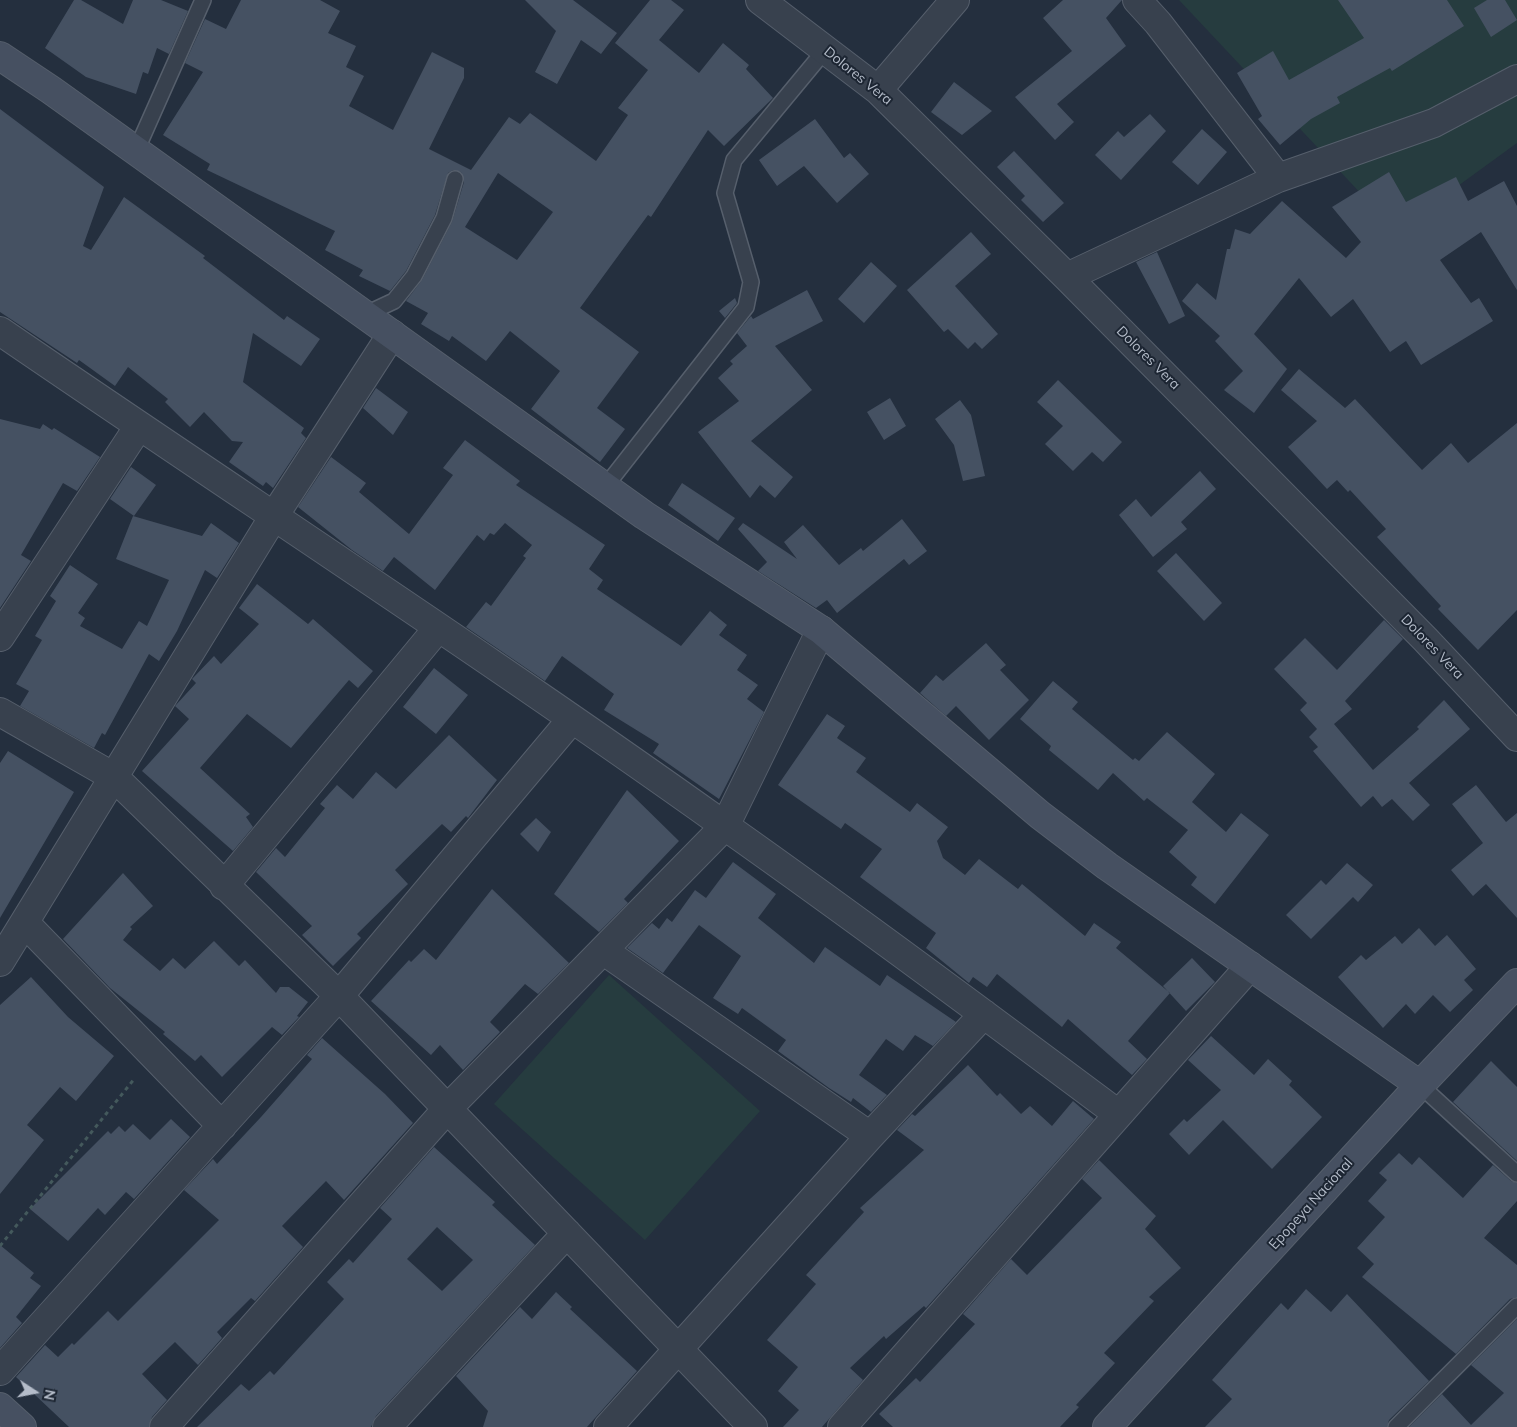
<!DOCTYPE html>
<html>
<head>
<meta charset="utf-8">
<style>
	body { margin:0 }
	#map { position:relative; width:1517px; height:1427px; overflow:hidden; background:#242f3e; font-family:Mulish,sans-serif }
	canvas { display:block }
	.north { position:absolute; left:10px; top:1367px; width:50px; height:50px; -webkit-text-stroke:4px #1d2633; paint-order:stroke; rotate:101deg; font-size:14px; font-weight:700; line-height:20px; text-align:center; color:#b4bcc9 }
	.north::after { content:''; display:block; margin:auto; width:18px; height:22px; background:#b4bcc9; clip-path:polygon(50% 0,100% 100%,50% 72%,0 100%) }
</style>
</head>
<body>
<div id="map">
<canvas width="1517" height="1427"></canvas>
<div class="north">N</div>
</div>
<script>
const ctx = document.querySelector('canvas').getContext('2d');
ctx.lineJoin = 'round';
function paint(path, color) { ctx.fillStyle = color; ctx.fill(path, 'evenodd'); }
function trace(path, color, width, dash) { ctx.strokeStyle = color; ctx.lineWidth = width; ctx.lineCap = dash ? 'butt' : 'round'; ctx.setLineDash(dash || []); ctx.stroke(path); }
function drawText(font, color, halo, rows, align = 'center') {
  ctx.font = font + ' Mulish,sans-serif'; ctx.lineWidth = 4; ctx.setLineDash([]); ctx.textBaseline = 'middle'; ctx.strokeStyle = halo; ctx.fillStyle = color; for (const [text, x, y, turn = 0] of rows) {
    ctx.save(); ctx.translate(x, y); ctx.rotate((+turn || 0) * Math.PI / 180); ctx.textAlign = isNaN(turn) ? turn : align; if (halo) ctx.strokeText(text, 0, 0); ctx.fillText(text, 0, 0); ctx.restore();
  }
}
paint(new Path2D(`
	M1179,0H1517V143L1396,231Z
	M609,975L760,1111L645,1240L494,1104Z`), '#263c3f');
paint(new Path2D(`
	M74,0H81L123,24L133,0H161L188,11L169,54L157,48L148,74L143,72L136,94L86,77L45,48Z
	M241,0H320L340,11L328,33L356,46L346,67L364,76L349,106L393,130L432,52L464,68V78L429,149L471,170L509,117L520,124L530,113L596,161L628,115L618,108L648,70L615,43L650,0H671L684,10L659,40L699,73L723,43L749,65L746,69L773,98L724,146L708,130L651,217L648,215L580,308L639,352L597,408L625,429L600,462L531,409L560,371L510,331L486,361L452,336L449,341L421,324L428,313L406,301L422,280L452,222L464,182L461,172L453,170L448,173L435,215L406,271L390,291L359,276L363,270L325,250L335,231L207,170L210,164L163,135L203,72L185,63L205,19L226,29ZM498,173L553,212L517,260L465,227Z
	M525,0H573L617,33L601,54L581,40L557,84L535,72L556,31Z
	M1063,0H1122L1106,18L1126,46L1057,104L1074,122L1055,140L1015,97L1072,51L1043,18Z
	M1338,0H1447L1464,26L1392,71L1390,68L1337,97L1340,103L1311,119L1280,145L1258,119L1262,116L1237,73L1273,51L1289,80L1364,38Z
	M1487,0H1505L1517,20L1491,37L1474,8Z
	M954,82L992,111L962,135L931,112Z
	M0,109L104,187L83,246L91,250L124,197L205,256L203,258L284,320L287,316L320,339L301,366L253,333L243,382L304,428L301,433L306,438L273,488L266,482L263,486L229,462L243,442L232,441L204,412L190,427L165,402L168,399L128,367L115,386L79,360L77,363L0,312Z
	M1150,114L1166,131L1121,180L1095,155L1118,131L1124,137Z
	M815,119L844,158L850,153L869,174L837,203L804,166L777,186L759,160Z
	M1202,129L1227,152L1198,185L1172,162Z
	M1014,151L1064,203L1043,222L1021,200L1025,196L997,167Z
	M1389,172L1406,202L1456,177L1468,201L1504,181L1517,206V290L1481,232L1440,260L1471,303L1479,298L1493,321L1421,365L1406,341L1390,352L1353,299L1331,317L1299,278L1254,334L1287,369L1254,413L1224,390L1243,371L1215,341L1220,336L1182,301L1197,283L1216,300L1227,249H1230L1235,229L1250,234L1282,201L1346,258L1361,242L1332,207Z
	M971,232L991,254L955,286L998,334L982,349L975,342L968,349L948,329L944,332L907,290Z
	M1157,252L1185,316L1169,324L1136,262Z
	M871,262L897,286L864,323L838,299Z
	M807,290L823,321L775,346L812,390L751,441L793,477L775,498L760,485L750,498L698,432L739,401L718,378L733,364L730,361L747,346L737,333L751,316L753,319Z
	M735,298L737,303L725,318L719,311Z
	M1299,369L1345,408L1355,399L1422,470L1451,443L1468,463L1517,423V610L1478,650L1438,609L1441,606L1377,537L1386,529L1350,490L1348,492L1337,480L1327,489L1288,447L1317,421L1281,390Z
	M1058,380L1122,442L1103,462L1092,452L1073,471L1045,444L1063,426L1037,402Z
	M376,388L408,412L393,435L363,408Z
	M890,398L906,426L884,440L867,412Z
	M960,400L971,415L985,476L963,481L954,445L935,419Z
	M0,419L40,429L43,424L52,430L54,428L100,457L77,491L63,483L21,555L31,561L0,608Z
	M465,440L520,481L516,485L605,545L589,569L603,580L597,589L681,646L710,611L727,625L719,635L747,655L737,670L758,685L747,699L764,712L719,799L653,753L659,744L604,710L614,694L562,656L545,681L466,627L486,602L491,606L526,558L523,556L532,545L505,523L494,535L490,533L484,541L477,535L435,590L394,557L383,571L352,550L298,507L331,457L366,483L359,492L409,534L453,475L443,468Z
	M131,467L156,485L134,516L110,499Z
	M1200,471L1216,489L1181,522L1187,529L1153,557L1119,515L1136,499L1151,517Z
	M682,483L735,518L718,541L668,505Z
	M133,516L202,536L211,523L239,543L217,578L205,570L177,631L159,661L149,654L105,735L102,733L94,748L20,706L29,691L16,684L42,640L35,636L56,601L50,596L70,565L98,584L78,613L85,618L80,626L122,649L139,621L147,626L169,580L116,559Z
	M902,519L927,551L909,565L904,559L837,613L827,600L816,608L758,571L767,562L738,529L743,523L797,559L784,542L803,525L839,565L861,548L863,551Z
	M1176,553L1222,603L1204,621L1157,571Z
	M257,584L308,624L313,619L373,671L358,688L349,680L291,748L247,714L200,768L250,814L246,817L253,827L233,851L142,771L189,719L175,706L196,683L192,679L214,656L221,664L259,624L239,608Z
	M1384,620L1403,639L1345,701L1352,709L1334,724L1373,770L1419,729L1417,727L1444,700L1470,729L1409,783L1430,805L1413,821L1392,799L1382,807L1373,796L1361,807L1313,751L1318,747L1309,737L1317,729L1300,710L1307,703L1274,669L1305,638L1337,670Z
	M986,643L1006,665L1000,670L1029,700L989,740L956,706L946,716L920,693L936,675L943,681Z
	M434,668L468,695L436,734L403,707Z
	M1053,681L1078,702L1072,709L1133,760L1135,758L1139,761L1167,732L1215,774L1192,802L1226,832L1241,813L1269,835L1215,904L1191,885L1197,877L1169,852L1188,830L1147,798L1144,801L1113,773L1098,790L1049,750L1051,746L1020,719Z
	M827,714L845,726L837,738L866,758L856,772L910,812L917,803L948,827L937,841L943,858L965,875L979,859L1018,889L1022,884L1085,936L1094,923L1121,942L1116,948L1170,993L1128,1041L1147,1059L1132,1075L1068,1019L1062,1027L997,974L987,987L973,977L969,983L926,948L936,933L860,877L882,849L845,823L841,829L778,785Z
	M449,735L497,780L468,818L466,816L451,832L442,824L395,870L408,884L357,934L361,938L333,966L302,935L312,926L256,872L276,848L285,857L325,808L320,804L337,785L353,799L376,772L396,789Z
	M8,751L74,792L0,918V763Z
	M1476,785L1506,822L1517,813V918L1486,884L1473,896L1451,870L1483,843L1452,804Z
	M627,790L679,841L624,899L628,903L599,932L554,894Z
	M536,818L551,832L538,852L520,834Z
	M733,862L776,894L758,918L814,963L825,947L880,986L887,975L956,1022L933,1046L915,1035L903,1051L886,1039L859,1075L887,1095L871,1112L853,1098L851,1102L829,1088L778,1051L786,1040L742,1008L738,1014L713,998L741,956L699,925L663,973L627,948L652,923L659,929L667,918L672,922L695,890L706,898Z
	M1347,863L1373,885L1358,902L1353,897L1311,939L1286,915L1321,880L1326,885Z
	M123,873L153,906L130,927L132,929L123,940L160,971L173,958L185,969L214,941L239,966L245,960L276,993L280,987H289L308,1002L297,1016L299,1017L282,1035L272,1027L222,1077L201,1055L195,1061L163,1034L165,1032L110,988L63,939Z
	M492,889L569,963L538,994L525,984L490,1022L500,1032L463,1070L440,1045L431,1055L371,1001L409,960L411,962L424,949L436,960Z
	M1419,928L1435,946L1447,935L1476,969L1464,980L1473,990L1450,1012L1433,995L1415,1014L1406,1004L1383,1028L1338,977L1361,955L1366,960L1395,936L1402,944Z
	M1192,958L1215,982L1186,1011L1163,986Z
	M31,977L68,1017L114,1056L76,1101L60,1087L27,1125L44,1140L0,1194V1005Z
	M1211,1036L1254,1075L1268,1059L1292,1081L1289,1085L1322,1117L1272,1169L1223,1120L1189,1155L1169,1134L1184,1119L1187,1122L1221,1090L1188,1060Z
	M322,1038L385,1094L413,1123L344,1200L326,1181L282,1226L303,1247L255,1301L251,1298L217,1332L222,1338L198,1365L175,1342L142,1374L167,1400L152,1417L149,1427H69L16,1377L45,1345L58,1357L72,1343L74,1345L108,1311L118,1321L219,1220L184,1190L213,1159L217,1164L261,1117L312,1059L307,1055Z
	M1491,1061L1517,1087V1161L1453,1102Z
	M968,1065L997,1096L1000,1093L1021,1114L1030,1106L1052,1126L1073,1101L1094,1119L926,1308L924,1306L886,1339L884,1336L850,1368L863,1380L822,1427H783L799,1410L778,1391L798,1367L767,1340L816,1284L806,1275L864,1212L860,1208L924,1150L897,1130L912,1114L915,1116Z
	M171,1119L190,1137L134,1199L126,1192L105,1215L98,1208L68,1241L30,1209L108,1131L111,1134L119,1126L125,1132L133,1124L150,1140Z
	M434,1147L495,1202L492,1205L535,1245L376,1416L371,1427H197L241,1384L249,1391L270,1371L274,1375L344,1299L327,1282L349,1259L353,1263L392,1219L380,1208ZM437,1227L473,1260L442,1291L407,1259Z
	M1399,1153L1412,1165L1419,1157L1463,1198L1493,1165L1511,1181L1517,1183V1201L1484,1238L1517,1265V1297L1510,1299L1456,1354L1362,1277L1374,1264L1357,1248L1385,1217L1368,1201L1387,1180L1379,1173Z
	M1099,1160L1156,1216L1145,1229L1181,1268L1149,1297L1154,1301L1104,1353L1115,1363L1076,1405L1079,1407L1060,1427H893L879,1414L916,1378L920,1382L975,1324L963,1314L1011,1259L1027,1275L1102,1198L1082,1179Z
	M0,1245L34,1273L30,1278L41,1286L16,1317L22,1323L0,1348Z
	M1306,1289L1331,1312L1347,1294L1429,1381L1389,1420L1387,1427H1205L1232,1399L1212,1380L1281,1303L1288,1310Z
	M556,1292L572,1307L570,1309L637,1371L587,1427H483L488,1411L456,1376L520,1307L532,1319Z
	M1517,1319V1427H1409L1442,1394L1471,1425L1504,1393L1471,1365Z`), '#455162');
const lane = new Path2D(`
	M136,151L203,0
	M364,315L394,301L414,276L444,218L455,179
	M605,487L746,307L751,282L725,193L734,160L826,49
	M1420,1085L1517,1174
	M1396,1427L1517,1306`);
const street = new Path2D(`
	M760,0L878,90L1067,277L1425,639L1517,737
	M1137,0L1158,23L1278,178
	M878,90L955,0
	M1067,277L1278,178L1434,123L1517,79
	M0,331C241,496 487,656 725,826C858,920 988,1017 1118,1114
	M0,637L139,426
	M0,712L114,777L339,996L753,1427
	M224,886L438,628
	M25,923L222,1126
	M604,951L870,1136
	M0,962L274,516L392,334
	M0,1371L339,996L572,719
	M164,1427L447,1109L725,826L821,630
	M387,1427L567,1233
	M608,1427L870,1136L984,1014
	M842,1427L1250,966`);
const secondary = new Path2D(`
	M0,56L51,90L644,515L821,630L1040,815L1107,866L1420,1085
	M0,1407L22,1427
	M1107,1427L1420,1085L1517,983`);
trace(lane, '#565f6c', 18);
trace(street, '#565f6c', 30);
trace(secondary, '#565f6c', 30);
trace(new Path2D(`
	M0,1246L135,1078`), '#44595c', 3, [4, 4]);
trace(lane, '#38414e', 15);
trace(street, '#38414e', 28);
trace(secondary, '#465061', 28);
drawText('14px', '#b4bcc9', '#1d2633', [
	["Dolores Vera",858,76,39],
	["Dolores Vera",1148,358,45],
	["Dolores Vera",1432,647,46],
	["Epopeya Nacional",1311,1204,-48]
]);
</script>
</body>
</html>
